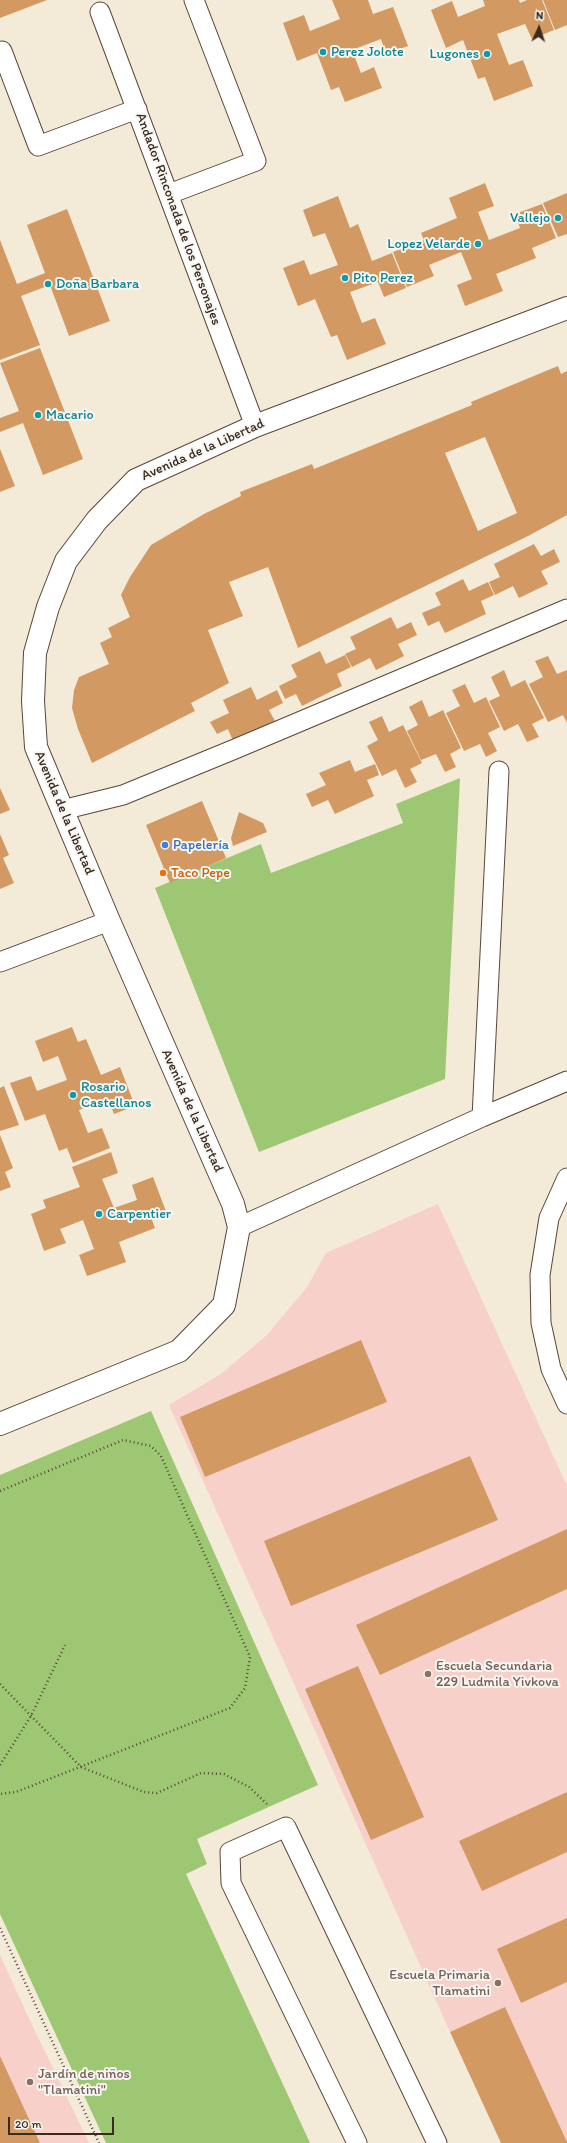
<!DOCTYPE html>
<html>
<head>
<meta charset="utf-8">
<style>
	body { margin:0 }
	#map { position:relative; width:567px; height:2143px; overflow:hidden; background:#f3ead7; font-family:Itim,sans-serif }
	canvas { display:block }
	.north { position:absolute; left:519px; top:8px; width:40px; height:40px; -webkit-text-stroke:3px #f6f6f2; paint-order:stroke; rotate:3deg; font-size:11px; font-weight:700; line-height:16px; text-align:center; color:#3b2a1e }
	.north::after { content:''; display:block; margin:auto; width:14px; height:18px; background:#3b2a1e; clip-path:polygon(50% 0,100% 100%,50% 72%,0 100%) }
	.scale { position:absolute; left:8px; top:2117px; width:106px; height:18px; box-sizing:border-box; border:2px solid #3b2a1e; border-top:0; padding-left:5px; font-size:12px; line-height:14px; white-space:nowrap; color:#3b2a1e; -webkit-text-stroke:3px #f6f6f2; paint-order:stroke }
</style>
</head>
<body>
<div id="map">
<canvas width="567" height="2143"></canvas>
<div class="north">N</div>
<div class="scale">20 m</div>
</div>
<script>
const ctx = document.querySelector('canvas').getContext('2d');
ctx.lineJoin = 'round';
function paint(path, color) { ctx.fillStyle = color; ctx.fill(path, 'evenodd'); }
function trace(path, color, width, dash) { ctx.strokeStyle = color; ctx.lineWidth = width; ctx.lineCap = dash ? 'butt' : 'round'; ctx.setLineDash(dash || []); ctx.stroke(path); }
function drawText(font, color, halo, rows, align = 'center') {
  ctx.font = font + ' Itim,sans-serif'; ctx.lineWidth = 4; ctx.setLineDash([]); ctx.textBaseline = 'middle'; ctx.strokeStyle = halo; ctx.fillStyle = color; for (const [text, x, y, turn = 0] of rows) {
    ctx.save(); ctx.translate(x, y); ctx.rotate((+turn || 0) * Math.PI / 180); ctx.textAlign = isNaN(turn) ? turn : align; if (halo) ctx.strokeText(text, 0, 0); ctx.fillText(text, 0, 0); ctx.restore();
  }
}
paint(new Path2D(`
	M438,1204L567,1486V2143L450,2032L169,1405L221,1374L267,1335L307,1287L326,1253Z
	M0,1955L25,2010L89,2143H0Z`), '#f7d0ca');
paint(new Path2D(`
	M460,778L445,1079L259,1152L155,888L261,844L271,873L403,823L396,804Z
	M151,1411L318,1785L197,1839L207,1864L186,1874L310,2143H106L0,1914V1475Z`), '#9ec773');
paint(new Path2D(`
	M0,0H47L0,18Z
	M332,0H368L373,14L393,7L408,46L386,54L381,39L352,50L361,73L374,67L382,88L345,102L339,87L331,90L317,53L297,61L283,23L304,15L310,31L340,19Z
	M483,0H519L520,3L527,0H542L554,30L532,39L525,24L497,34L509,65L523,60L533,86L494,101L485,77L478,79L463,40L446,48L431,10L452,1L458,17L485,6Z
	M543,0H567V25L555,30Z
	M485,183L494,206L478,212L489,240L520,228L515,214L542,204L556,238L532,248L536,258L496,274L503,291L465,306L457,285L472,279L461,252L429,265L434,276L407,287L393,252L424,240L421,233L457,218L449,198Z
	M567,193V234L558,237L543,203Z
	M338,196L350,228L358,224L372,261L392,253L406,288L384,297L378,282L350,292L362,323L375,318L386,344L347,360L337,335L331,337L315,299L298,306L283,268L304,260L310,275L338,265L325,233L313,237L303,210Z
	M67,209L110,321L69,336L50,285L21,296L40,345L0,360V240L17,284L45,273L27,225Z
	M40,348L83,459L43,475L23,423L0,432V418L19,411L0,363Z
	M558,366L561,374L567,371V515L528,536L298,648L268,567L229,582L243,616L208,630L229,683L191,703L195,711L92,763L78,729L72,708L74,690L79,677L109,664L100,643L112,637L108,628L130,617L121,595L130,577L151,545L204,514L241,496L240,492L312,464L314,469L472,405L471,402ZM485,437L517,513L478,531L445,453Z
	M0,449L15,486L0,492Z
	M534,544L541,556L554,549L560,562L541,571L548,584L519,598L513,586L495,595L489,582L500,577L494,564Z
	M463,579L469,591L488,582L494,595L481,601L486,614L445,633L439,621L428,626L422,613L441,605L435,593Z
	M391,617L397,629L411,622L417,635L398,644L404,656L376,670L370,658L352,667L345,654L356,649L350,637Z
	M320,651L326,664L345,655L351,667L337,674L342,686L302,706L296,694L285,699L279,686L297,677L291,665Z
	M548,656L557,674L567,670V723L563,715L548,722L529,684L543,677L535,661Z
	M504,670L511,687L525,680L544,718L532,724L539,737L527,742L518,724L504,731L489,701L500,696L491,677Z
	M465,684L474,703L486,697L500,727L488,733L497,751L486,757L480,744L464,751L446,713L460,706L452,690Z
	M251,687L257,700L277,690L283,703L269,710L275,721L233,741L228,729L217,734L210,722L229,713L223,700Z
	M422,700L429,717L443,710L461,748L450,754L456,767L445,772L436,754L421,760L407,731L418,725L409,707Z
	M382,716L389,732L403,725L422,763L410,769L417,782L405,788L396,769L382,776L367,746L378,740L369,722Z
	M350,760L355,772L375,764L379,775L367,780L374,796L335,814L328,800L312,807L306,794L326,785L319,773Z
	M0,788L10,810L0,814Z
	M202,801L226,858L170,883L146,825Z
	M239,812L263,823L267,832L233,846L231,838Z
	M0,834L9,855L3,858L14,883L0,889Z
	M72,1027L78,1042L86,1039L101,1075L120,1067L135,1106L114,1114L108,1099L79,1110L88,1133L102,1128L110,1148L73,1163L67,1148L59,1151L45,1114L25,1121L10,1083L31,1076L37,1091L67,1080L58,1056L43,1062L35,1041Z
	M4,1086L19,1125L0,1131V1088Z
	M0,1135L13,1168L5,1172L11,1187L0,1191Z
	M111,1152L118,1173L102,1179L114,1208L137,1200L132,1185L153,1177L167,1214L152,1220L155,1228L119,1242L126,1262L87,1276L79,1255L94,1249L83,1220L60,1229L66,1243L44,1251L31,1214L46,1208L43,1200L80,1187L72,1167Z
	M361,1340L387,1402L205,1477L180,1417Z
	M470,1456L498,1520L291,1606L264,1541Z
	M567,1529V1589L380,1675L356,1625Z
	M358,1666L424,1817L371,1840L305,1689Z
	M567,1792V1852L482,1891L459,1841Z
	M567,1918V1982L521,2003L497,1949Z
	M505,2007L567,2142V2143H501L450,2032Z
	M0,2056L40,2143H0Z`), '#d39962');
const service = new Path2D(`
	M100,12L255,426
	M2,51L38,146L137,109
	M169,194L256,161L194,0
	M62,810L123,795L235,749L567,609
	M0,962L109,921
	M482,1117L499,771
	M567,1178L549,1218L540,1275L541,1323L551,1369L567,1404
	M239,1227L482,1117L567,1081
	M357,2143L231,1883L230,1852L286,1827L437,2143`);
const tertiary = new Path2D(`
	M0,1424L179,1351L224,1305L239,1227L233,1204L109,921L36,747L33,701L35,653L48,607L66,561L97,520L136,480L255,426L567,308`);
trace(service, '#57473a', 21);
trace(tertiary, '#57473a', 24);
trace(new Path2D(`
	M0,1491L123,1440L151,1446L161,1456L250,1657L245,1688L230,1708L16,1792L0,1794
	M0,1684L81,1767L144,1792L157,1793L201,1773L224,1774L249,1787L268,1805
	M0,1765L31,1716L65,1645
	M0,1928L99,2143`), '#57473a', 2.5, [1, 3]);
trace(service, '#fff', 19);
trace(tertiary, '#fff', 22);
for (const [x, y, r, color] of [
	[323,52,4,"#0f9aa8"],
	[487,54,4,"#0f9aa8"],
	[558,218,4,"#0f9aa8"],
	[478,244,4,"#0f9aa8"],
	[345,278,4,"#0f9aa8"],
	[48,284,4,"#0f9aa8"],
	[38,415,4,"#0f9aa8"],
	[165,845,4,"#3f7fe0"],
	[163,873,4,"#e8710a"],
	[73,1095,4,"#0f9aa8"],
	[99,1214,4,"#0f9aa8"],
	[428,1674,4,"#8d6e63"],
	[498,1983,4,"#8d6e63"],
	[30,2082,4,"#8d6e63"]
]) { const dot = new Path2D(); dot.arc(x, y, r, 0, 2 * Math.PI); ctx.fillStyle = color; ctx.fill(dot); trace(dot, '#f6f6f2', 1.5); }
drawText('14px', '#0d838f', '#f6f6f2', [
	["Perez Jolote",331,52],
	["Lugones",479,54,"right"],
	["Vallejo",550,218,"right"],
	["Lopez Velarde",470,244,"right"],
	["Pito Perez",353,278],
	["Doña Barbara",56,284],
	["Macario",46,415],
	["Rosario",81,1087],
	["Castellanos",81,1103],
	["Carpentier",107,1214]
], 'left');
drawText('14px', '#3b2a1e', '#f6f6f2', [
	["Andador Rinconada de los Personajes",178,219,70],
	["Avenida de la Libertad",203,450,-24],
	["Avenida de la Libertad",64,813,67],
	["Avenida de la Libertad",192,1111,66]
]);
drawText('14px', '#366cbe', '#f6f6f2', [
	["Papelería",173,845]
], 'left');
drawText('14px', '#c56008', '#f6f6f2', [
	["Taco Pepe",171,873]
], 'left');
drawText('14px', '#785e54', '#f6f6f2', [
	["Escuela Secundaria",436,1666],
	["229 Ludmila Yivkova",436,1682],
	["Escuela Primaria",490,1975,"right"],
	["Tlamatini",490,1991,"right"],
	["Jardín de niños",38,2074],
	["\"Tlamatini\"",38,2090]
], 'left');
</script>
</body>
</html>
